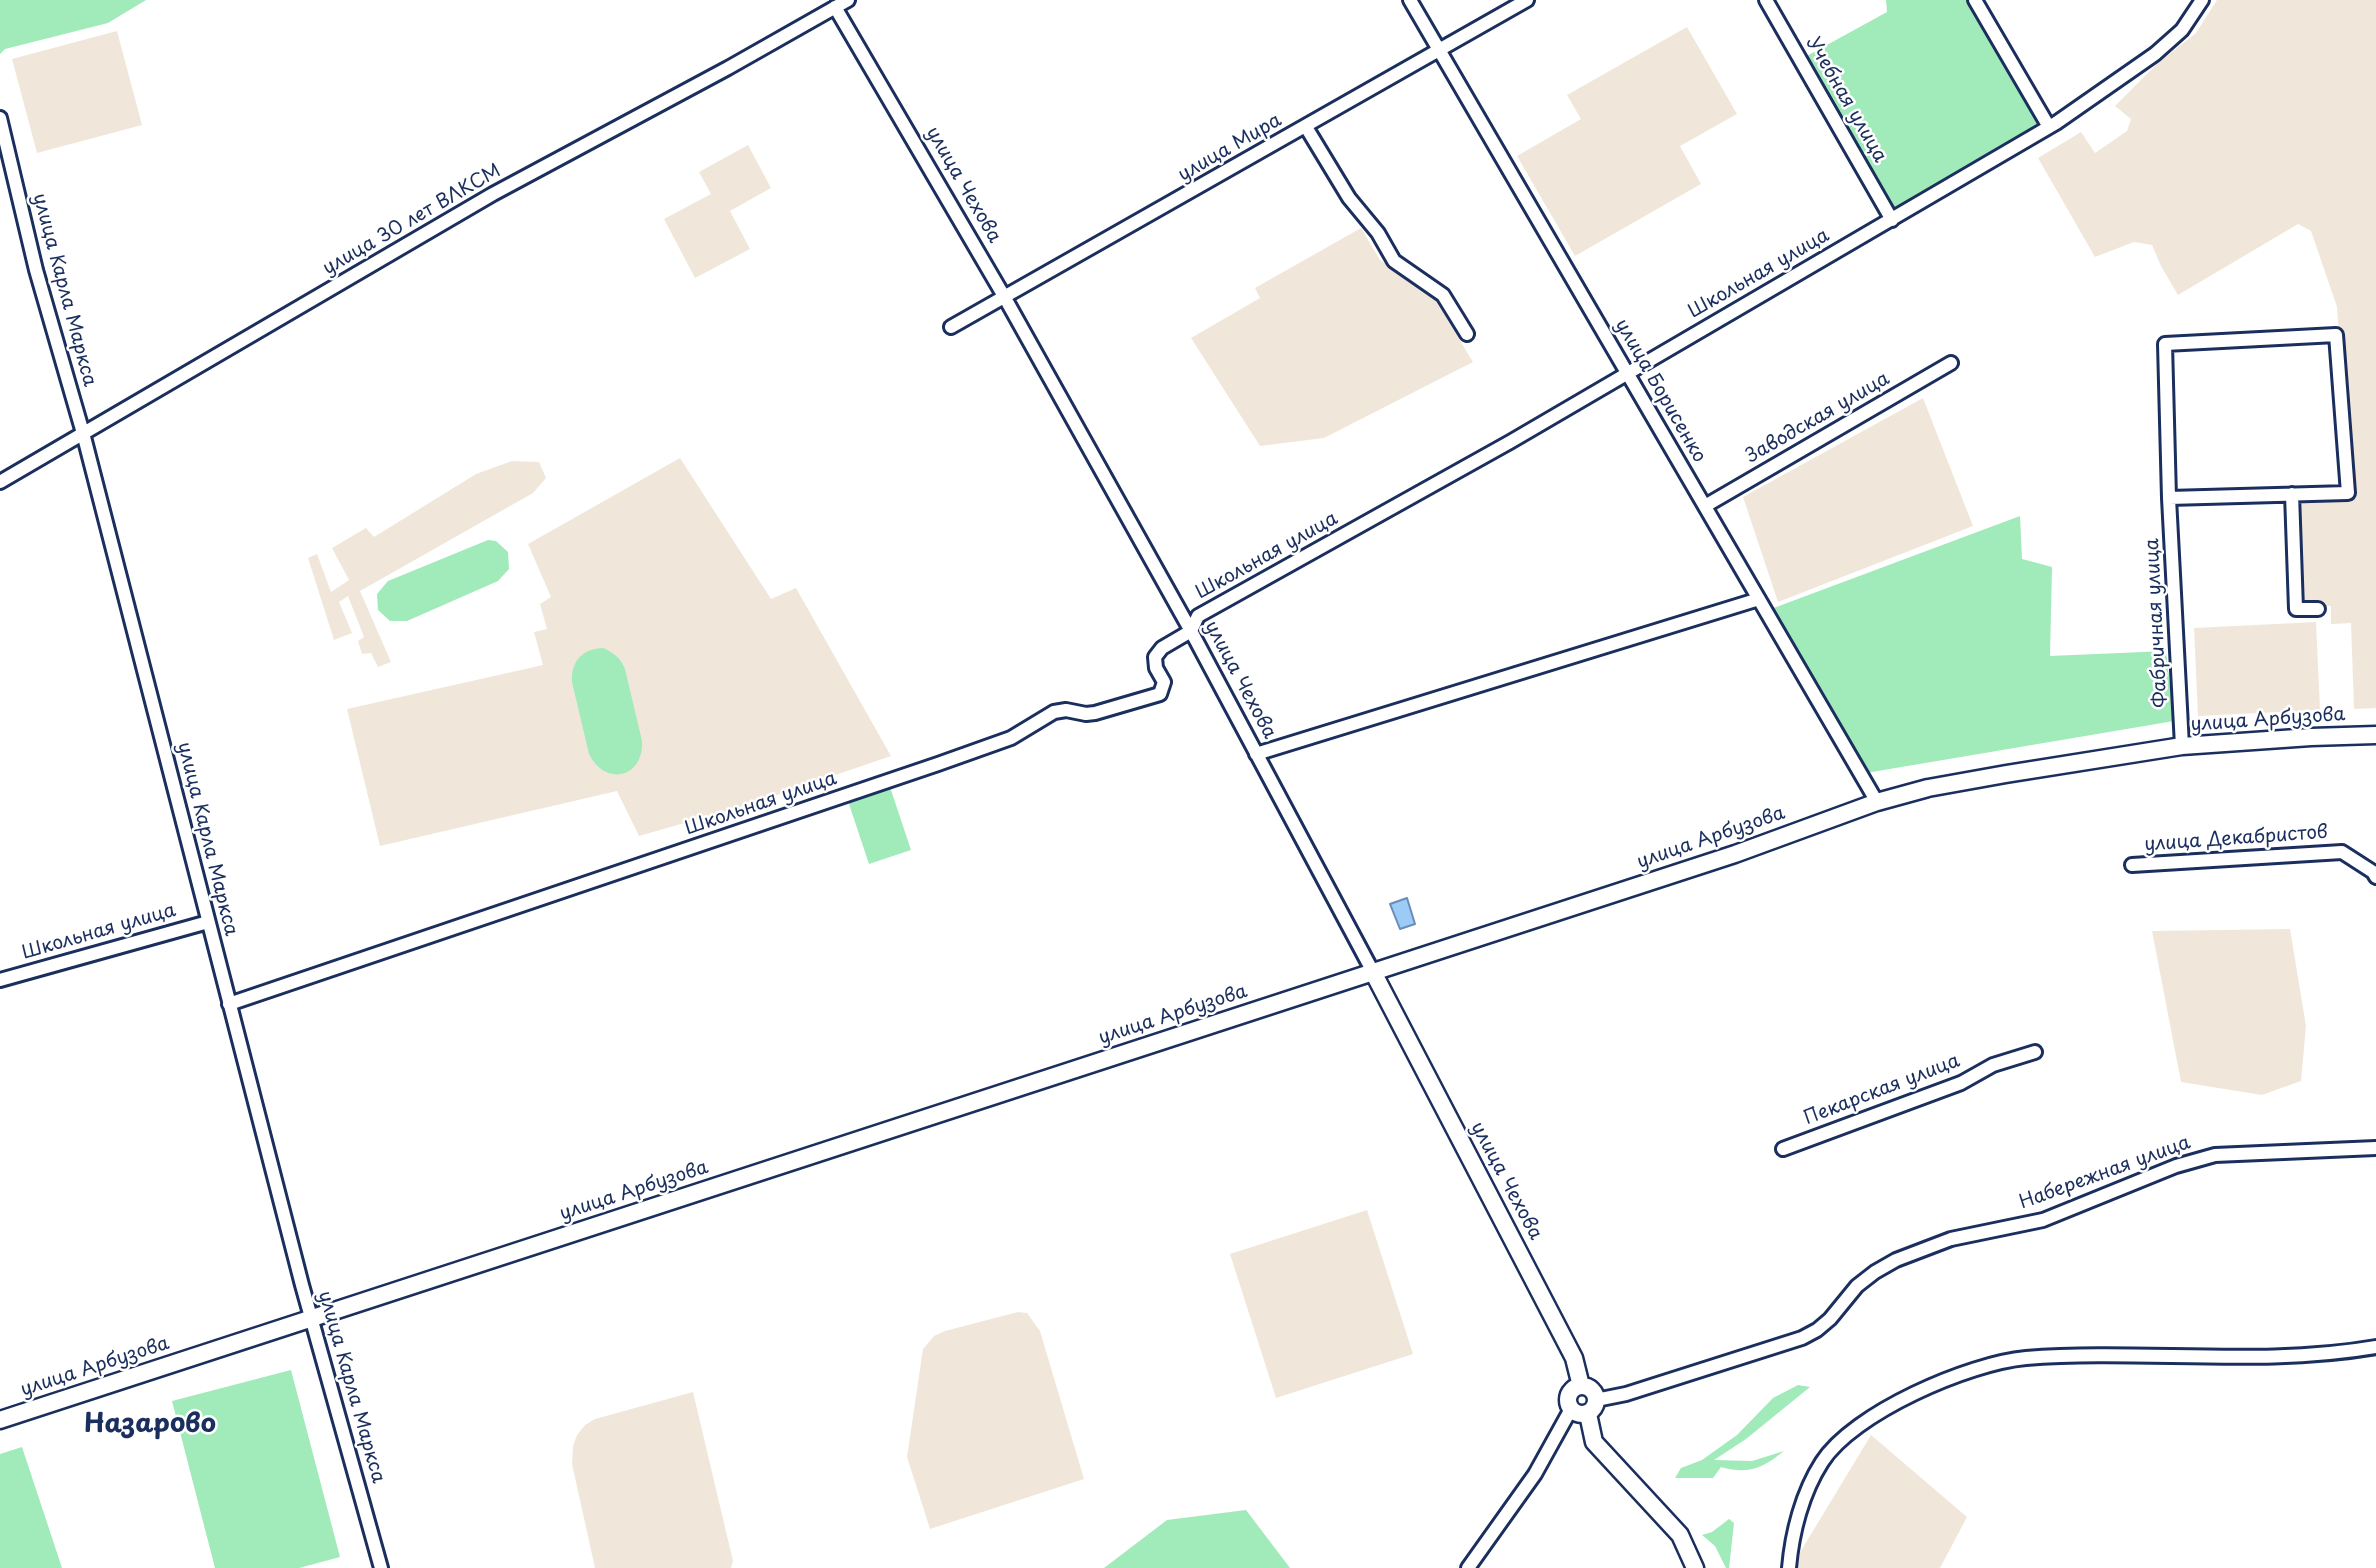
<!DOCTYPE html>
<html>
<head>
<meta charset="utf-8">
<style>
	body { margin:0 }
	canvas { display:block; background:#fff }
</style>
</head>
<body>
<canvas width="2376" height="1568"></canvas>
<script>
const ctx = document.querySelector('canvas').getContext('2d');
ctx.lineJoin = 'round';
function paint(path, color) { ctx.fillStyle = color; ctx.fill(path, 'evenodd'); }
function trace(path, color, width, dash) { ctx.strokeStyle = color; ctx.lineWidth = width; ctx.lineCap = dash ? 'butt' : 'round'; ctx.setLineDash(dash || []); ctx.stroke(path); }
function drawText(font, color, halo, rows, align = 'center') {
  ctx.font = font + ' "Playpen Sans",sans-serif'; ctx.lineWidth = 5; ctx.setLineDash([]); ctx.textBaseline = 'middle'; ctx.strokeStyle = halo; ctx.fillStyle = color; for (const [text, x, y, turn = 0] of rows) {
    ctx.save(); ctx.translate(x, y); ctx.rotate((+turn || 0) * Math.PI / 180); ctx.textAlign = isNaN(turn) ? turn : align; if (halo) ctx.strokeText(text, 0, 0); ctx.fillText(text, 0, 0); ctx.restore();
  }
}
paint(new Path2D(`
	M2217,0H2376V708L2354,709L2351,623L2331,624V606H2305L2297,497L2350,496L2337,307L2311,231L2298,224L2178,295L2161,266L2152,245L2134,242L2095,257L2038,158L2081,132L2095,153L2127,131L2131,119L2115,106L2158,63L2196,33Z
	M1687,27L1737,114L1680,146L1701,184L1575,256L1517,156L1581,119L1567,95Z
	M117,31L142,125L37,153L12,59Z
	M748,145L771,188L730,211L750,249L695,278L664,219L711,194L699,172Z
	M1361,228L1380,260L1433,296L1473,362L1324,438L1260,446L1191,338L1260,298L1255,288Z
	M1923,398L1973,526L1778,602L1743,497Z
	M680,458L771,599L796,588L891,756L751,804L639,836L617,791L380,846L347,709L543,665L534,632L547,629L540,604L551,597L528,544Z
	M512,461L539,462L546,478L533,493L360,591L391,662L378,667L371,653L362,654L358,641L364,637L348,596L339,602L352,633L334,640L308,558L317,554L331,592L349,580L332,548L366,528L374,537L476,474Z
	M2316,622L2320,710L2198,716L2194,628Z
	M2290,929L2306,1026L2301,1081L2262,1095L2181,1082L2152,931Z
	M1367,1210L1413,1354L1276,1398L1230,1254Z
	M1018,1312L1027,1313L1040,1331L1084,1479L930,1529L907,1457L923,1349L934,1336L945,1331Z
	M693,1392L733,1561L731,1568H595L572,1464L573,1446L577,1435L585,1425L595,1419Z
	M1871,1435L1967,1517L1940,1568H1798L1799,1554Z`), '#f0e7da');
paint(new Path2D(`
	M0,0H146L108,23L5,49L0,54Z
	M1886,0H1969L2040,125L1895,212L1805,57L1887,12Z
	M2020,516L2022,559L2052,567L2050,656L2166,651L2174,721L1866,773L1771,609Z
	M488,540L496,541L508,552L509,569L498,581L407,621H390L378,610L377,594L388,581Z
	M603,648C614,653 620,657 625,669L642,741C644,778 605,787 589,754L572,682C571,661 582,649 603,648Z
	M890,787L911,850L869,864L848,801Z
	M291,1370L340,1557L299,1568H215L172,1401Z
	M1798,1385L1810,1387L1746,1439L1714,1460L1752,1461L1784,1451C1763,1468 1748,1475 1721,1467L1713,1478H1675L1681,1468L1702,1460L1737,1435L1773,1398Z
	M22,1447L62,1568H0V1454Z
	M1246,1510L1290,1568H1104L1167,1520Z
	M1729,1519L1734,1523L1729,1568H1726L1715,1546L1702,1535L1712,1532Z`), '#a1eab9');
const water = new Path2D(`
	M1407,898L1415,924L1400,929L1390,904Z`);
paint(water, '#9ccbf7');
trace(water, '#688dba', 2);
const minor = new Path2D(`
	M1410,0L1877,802
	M1766,0L1892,220
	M1975,0L2049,127
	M835,7L1005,298L1191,631L1373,972
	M0,118L36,270L83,433L302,1285L381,1568
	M1306,127L1349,198L1378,233L1394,261L1443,295L1467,334
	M951,327L1527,0
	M0,482L493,194L728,68L848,0
	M2292,494L2296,609H2318
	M2169,498L2348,493L2336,335L2165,344L2169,498L2182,746
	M1705,506L1951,363
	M1256,754L1759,599
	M2132,865L2342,852L2373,872L2376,877
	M0,980L208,922
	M229,1004L938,764L1011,738L1054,712L1066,710L1086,714L1095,713L1160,694L1164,682L1156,668L1155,657L1162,648L1191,631L1198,616L1510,442L2056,123L2155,54L2182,30L2202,0
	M1783,1149L1961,1083L1993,1065L2035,1052
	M1596,1400L1626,1394L1802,1338L1817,1330L1830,1319L1857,1286L1875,1272L1896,1260L1951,1239L2043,1220L2176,1166L2215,1155L2376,1148
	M1468,1568L1535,1474L1571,1409
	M1789,1568C1792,1533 1802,1493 1822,1462C1853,1413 1969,1363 2026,1358C2142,1349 2261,1367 2376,1347`);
const tertiary = new Path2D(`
	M1373,972L1574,1358L1581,1386
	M1568 1400a14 14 0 1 1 28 0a14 14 0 1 1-28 0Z
	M1588,1414L1594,1442L1680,1535L1695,1568
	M0,1420L1735,854L1877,802L1928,788L2006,774L2182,746L2311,737L2376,735`);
trace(minor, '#1b2f5e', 18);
trace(tertiary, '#1b2f5e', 21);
trace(minor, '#fff', 12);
trace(tertiary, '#fff', 16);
drawText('19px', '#1b2f5e', '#fff', [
	["Учебная улица",1846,100,60],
	["улица Мира",1230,148,-30],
	["улица Чехова",963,185,60],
	["улица 30 лет ВЛКСМ",412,220,-30],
	["Школьная улица",1759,274,-30],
	["улица Карла Маркса",64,290,75],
	["улица Борисенко",1660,391,60],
	["Заводская улица",1818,418,-30],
	["Школьная улица",1267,556,-29],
	["Фабричная улица",2157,623,-93],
	["улица Чехова",1240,680,62],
	["улица Арбузова",2268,720,-4],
	["Школьная улица",761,804,-19],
	["улица Арбузова",1711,838,-19],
	["улица Карла Маркса",207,839,76],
	["улица Декабристов",2236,839,-4],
	["Школьная улица",99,932,-16],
	["улица Арбузова",1173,1015,-18],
	["Пекарская улица",1882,1090,-21],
	["Набережная улица",2105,1173,-20],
	["улица Чехова",1506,1181,62],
	["улица Арбузова",634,1191,-18],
	["улица Арбузова",95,1367,-18],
	["улица Карла Маркса",351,1387,74]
]);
drawText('bold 26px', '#1b2f5e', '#fff', [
	["Назарово",150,1425]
]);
</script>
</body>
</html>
